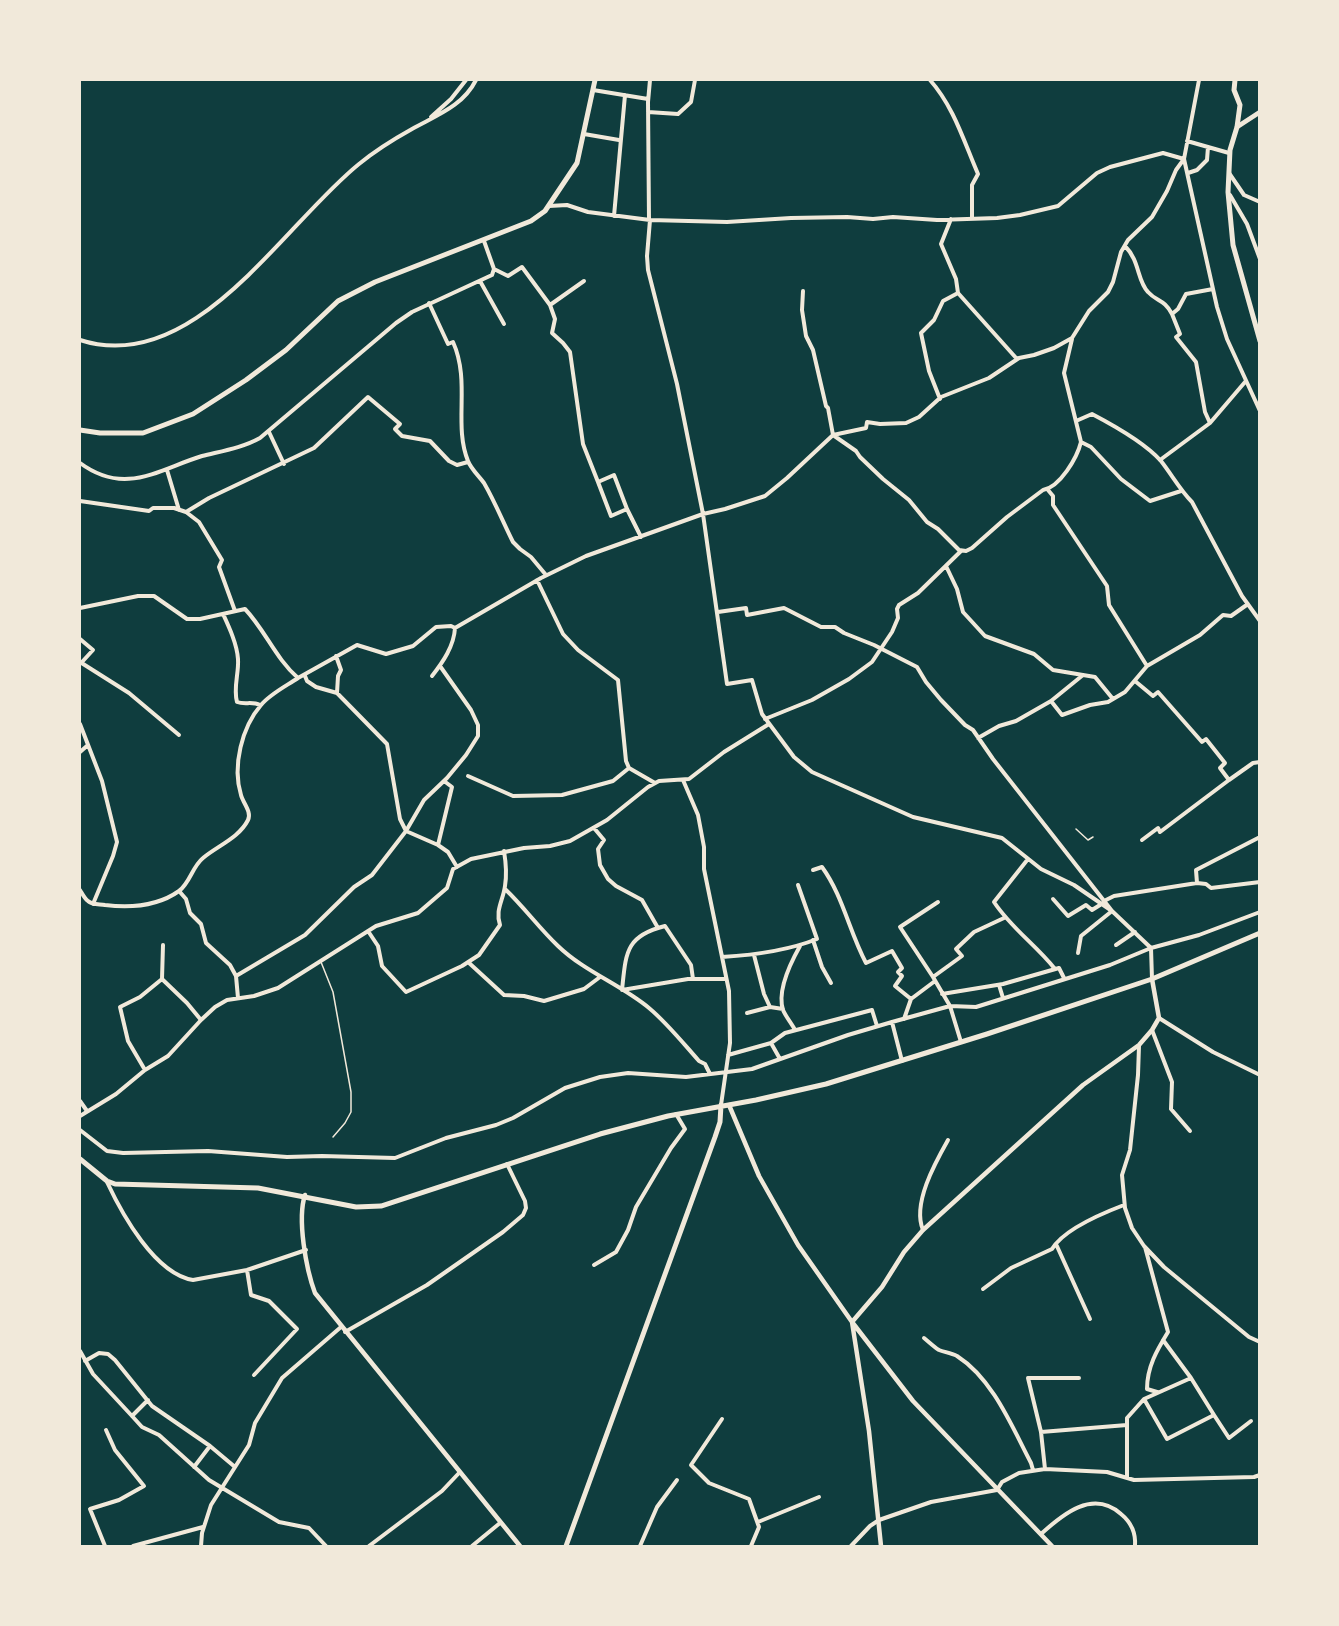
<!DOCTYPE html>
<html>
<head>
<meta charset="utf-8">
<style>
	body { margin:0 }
	#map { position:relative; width:1339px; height:1626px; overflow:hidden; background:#0f3d3e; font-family:"Space Grotesk",sans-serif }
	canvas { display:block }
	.frame { position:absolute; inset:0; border:81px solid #f1e9da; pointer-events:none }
</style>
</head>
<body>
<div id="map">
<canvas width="1339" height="1626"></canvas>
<div class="frame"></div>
</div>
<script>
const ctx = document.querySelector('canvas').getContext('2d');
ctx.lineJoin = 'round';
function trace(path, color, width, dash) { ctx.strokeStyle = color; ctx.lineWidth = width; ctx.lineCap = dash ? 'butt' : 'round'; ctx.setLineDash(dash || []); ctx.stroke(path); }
trace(new Path2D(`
	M1076,829L1088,840L1093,837
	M321,962L333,992L351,1092V1112L345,1123L333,1137`), '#f1e9da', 1.5);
trace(new Path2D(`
	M930,80C954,107 964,142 978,174L972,185V219
	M1199,80L1184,159L1217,307L1227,339L1260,411
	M593,90L648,99
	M648,112L678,114L691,102L695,80
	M431,117L451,99L466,80
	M584,134L619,140
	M1187,141L1229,153
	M1188,173L1197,170L1207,160L1208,147
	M1229,173L1244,195L1260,202
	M1230,195L1247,224L1260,259
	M549,206L567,205L588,212L650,220L727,222L791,218L847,217L873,219L893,217L937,220L997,218L1020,215L1058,206L1097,173L1110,167L1163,153L1184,159
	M614,216L625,95
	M951,219L941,244L956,279L958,293L1017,359
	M649,220L648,102L650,80
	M650,220L647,256L648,270L677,384L703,514L727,684L752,680L762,714L794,757L812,772L913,817L1002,838L1041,869L1074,885L1112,911L1151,948L1152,979
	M1125,246C1140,261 1137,281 1148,292C1157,302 1164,299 1172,314
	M494,269L508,276L522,267L550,305L555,319L552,333L563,343L570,352L583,444L598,482L614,475L627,509L641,537
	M480,281L504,324
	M803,291L802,310L806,336L813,350L826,406L828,408L833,435L856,451L860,457L883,479L909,500L927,522L938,529L959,550L966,551L972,548L1007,517L1043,490C1060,487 1077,458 1081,442L1064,373L1072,339
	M429,303L448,344L453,342C471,382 453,424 468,461C471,469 479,476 484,483C495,502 503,522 513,542L520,549L531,557L546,575
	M550,305L584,281
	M80,340C194,377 283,225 359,164C376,150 394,139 412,129C437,115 463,106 476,80
	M940,399L929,371L921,333L934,320L943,301L958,293
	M1076,421L1092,414C1113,425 1146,444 1161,461C1172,475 1180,490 1192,502L1242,596L1260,621
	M1210,423L1205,412L1196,362L1176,337L1180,334L1172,314L1178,309L1186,294L1213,289
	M269,432L284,464
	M1081,442L1091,447L1121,479L1150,501L1181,491
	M1160,460L1210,423L1245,382
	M80,463C125,496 157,470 202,456C222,451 242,448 260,438L396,323L412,312L492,275L494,269L484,241
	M167,470L179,510
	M598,482L611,516L627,509
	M1048,490L1053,496V505L1107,586L1109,605L1147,666
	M80,501L149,511L153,508H174L186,512L209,498L314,448L368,397L400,424L395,429L402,436L430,441L449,461L457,465L468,462
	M186,512L199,522L222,560L219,567L235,611
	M946,566L957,589L963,612L985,636L1034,654L1053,670L1095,677L1113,699
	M537,580L563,634L578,650L618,680L626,761L629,768L655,783
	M80,608L138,596H154L187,619H200L245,609C265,630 276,659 298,678L357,645L386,654L413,646L436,627L451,626L455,628L541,578L586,556L703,514L725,509L765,496L787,478L833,435L866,428L867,422L880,424L906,423L919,417L941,397L989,378L1019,358L1034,355L1054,348L1072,338L1089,311L1108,292L1113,282L1121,252L1128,240L1152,217L1167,191L1176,170L1184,159
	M718,612L746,608L747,615L784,608L821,627H835L844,633L874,645L917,667L926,682L941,700L965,725L973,730L993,759L1112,911L1081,936L1078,953
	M223,614C229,627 237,644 238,659C239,674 233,687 237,702C245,705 252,701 260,705
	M80,639L93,650L82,662
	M336,656L341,670L338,676L337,693
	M80,662L129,693L179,735
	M305,676L307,681L316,687L337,693L387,744L400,819L406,831L438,845L448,852L457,867
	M432,676C443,662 454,646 455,628
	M1135,681L1153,696L1158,692L1202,742L1206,739L1225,763L1220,768L1229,780
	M1051,701L1083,675
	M765,719L812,700L849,679L872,662L892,632L898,618L897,609L899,605L918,593L961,551
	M80,724L102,781L117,842L113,856L93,904
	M978,738L999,726L1016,721L1051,701L1062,715L1090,705L1108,702L1125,692L1147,666L1200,635L1223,615L1231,616L1248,604
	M80,752L88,745
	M468,776L513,796L562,795L613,781L629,768
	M683,780L698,815L704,847V869L729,991L730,1043L721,1105
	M594,828L604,840L598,849L600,865L608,879L616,886L642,900L658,928
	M1142,840L1158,828L1160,832L1229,780L1253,763L1260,762
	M438,845L452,787L444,781
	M1028,859L994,902C1011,928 1036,945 1055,969
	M813,870L822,867C843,896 849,931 866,963L892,951L902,968L898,972L902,976L895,986L911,999
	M1197,883L1196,870L1260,837
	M505,889C524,907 539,928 558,946C585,972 620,984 649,1008C667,1023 683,1043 699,1061L705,1064L710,1074
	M80,890C82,893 84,898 88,901C92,905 99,904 105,905C130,908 158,906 179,891C190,883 192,867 203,858C217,846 239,838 248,820C252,812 243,803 241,795C232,766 242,727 261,705C270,694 286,686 298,678
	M179,891L186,899L190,913L201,924L206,943L230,965L236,976L238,998
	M1053,899L1068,916L1086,905L1092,910L1100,905
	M1104,901L1114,896L1197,883L1206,884L1211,888L1260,882
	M938,902L900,927L933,977L950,1006L961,1042
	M368,931L378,946L382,966L406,992L462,966L479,955L500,925C495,910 503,901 505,886C507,874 506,863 504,851
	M813,940L822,967L831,983
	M1116,945L1135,932
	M754,955L764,994L770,1007
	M722,957C755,955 787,951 817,939L798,885
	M468,962L504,995L524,996L544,1001L584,989L600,977
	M236,976L305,935L354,887L372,875L406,831L424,800L447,778L466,755L478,736V725L471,710L440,666
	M933,977L962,956L956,949L974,932L1004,918
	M162,979L187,1003L201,1020
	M693,979L691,965L665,926C625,936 626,953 622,990L688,979H726
	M999,985L1003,998
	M942,994L1003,984L1059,968L1064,978
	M747,1013L770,1007L783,1009
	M1159,1018L1213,1052L1260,1075
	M904,1019L911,999L935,981
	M892,1022L902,1061
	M795,1030C792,1024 786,1017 783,1010C777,991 791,962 800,946
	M1152,1030L1172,1082L1171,1109L1190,1131
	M771,1043L785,1033L872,1010L877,1026
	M1139,1046L1138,1075L1130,1150L1122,1175L1125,1208L1132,1228L1144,1246L1164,1267L1249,1337L1260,1342
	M728,1055L771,1043L780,1059
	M145,1070L128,1041L120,1007L140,997L162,979L163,945
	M80,1101L87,1111
	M80,1116L116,1094L145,1070L168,1056L201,1020L215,1007L227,1000L254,996L278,988L376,926L418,913L447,888L453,869L471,859L524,848L550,846L570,841L607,820L648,787L659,781L689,779L724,752L769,724
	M80,1130L107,1151L123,1153L208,1151L287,1157L322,1156L395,1158L446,1138L496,1125L513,1118L565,1088L600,1077L628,1073L686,1077L752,1069L848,1035L892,1022L950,1006L976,1007L1110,965L1151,948L1199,935L1260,912
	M107,1182C122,1214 155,1274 193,1280L247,1270L306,1250
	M923,1230C912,1204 935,1163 948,1140
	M1056,1244L1090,1319
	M1145,1247L1168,1332C1157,1350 1147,1367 1147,1389L1157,1392
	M594,1265L616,1252L628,1230L636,1207L671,1148L685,1129L676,1114
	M247,1270L251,1295L269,1301L297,1329L254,1375
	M983,1289L1011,1268L1052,1249C1064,1229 1103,1213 1124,1205
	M345,1332L427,1285L503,1232L523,1215L526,1208L525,1201L507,1164
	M924,1338C929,1342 934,1347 939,1350C944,1352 951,1353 957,1356C993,1379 1012,1427 1031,1463L1033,1470
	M1163,1340L1191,1378
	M80,1351L93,1374L132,1416L142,1427L159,1435L209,1480L279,1522L309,1528L326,1546
	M85,1361L99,1353L108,1354L115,1360L152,1406L210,1446L235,1467
	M1214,1415L1229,1438L1251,1421
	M132,1416L148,1400
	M722,1419L691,1465L709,1483L749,1499L759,1527L751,1546
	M1041,1432L1127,1425
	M194,1467L210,1446
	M1045,1469L1041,1432L1028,1378H1079
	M1127,1478V1418L1144,1399L1191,1378L1214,1415L1167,1439L1144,1399
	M758,1522L819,1497
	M1041,1534C1063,1514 1093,1489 1121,1514C1132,1523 1136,1533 1135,1546
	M105,1546L90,1509L119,1500L144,1486L115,1450L106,1430
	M133,1546L203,1527
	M201,1546L202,1533L211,1505L249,1445L255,1423L282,1378L341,1327
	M369,1546L442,1491L459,1473
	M472,1546L500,1523
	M640,1546L657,1507L677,1480
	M851,1546L870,1526L879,1520L931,1502L997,1490L1002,1482L1019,1473L1045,1469L1107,1472L1134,1480L1254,1477L1260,1475`), '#f1e9da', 4);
trace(new Path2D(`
	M1237,127L1260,112
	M729,1105L759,1176L798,1245L852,1322L913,1401L1052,1546
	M305,1195C297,1219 306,1269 315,1293L520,1546
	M881,1546L869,1431L852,1322L882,1287L904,1252L923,1230L1083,1085L1139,1045L1152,1030L1159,1018L1152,979`), '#f1e9da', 4.5);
trace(new Path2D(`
	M1235,80L1234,90L1240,105L1237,127L1230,150L1228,192L1233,245L1260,341
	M80,430L100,433H143L193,414L246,380L286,350L338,301L375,282L531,221L545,211L577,163L595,80
	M80,1159L107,1181L115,1184L258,1188L356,1207L381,1206L600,1134L668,1116L756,1100L826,1084L987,1034L1152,979L1260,933
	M566,1546L715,1137L720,1122L721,1105`), '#f1e9da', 5);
</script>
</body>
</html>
